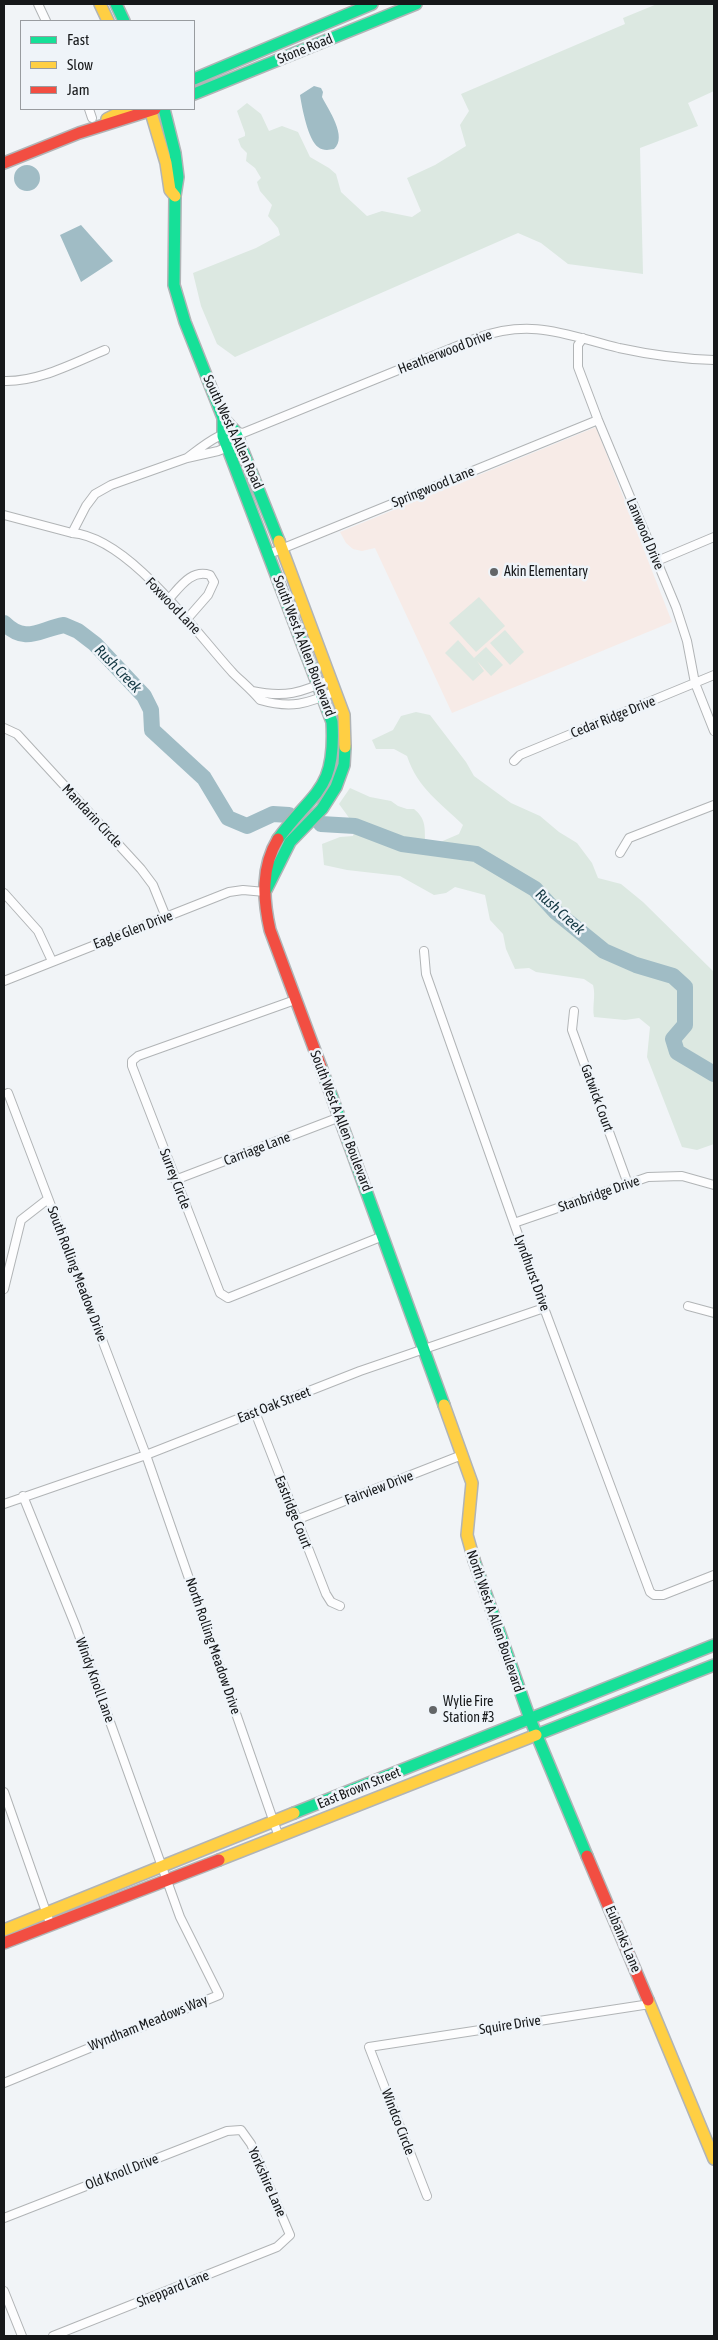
<!DOCTYPE html>
<html>
<head>
<meta charset="utf-8">
<style>
	body { margin:0 }
	#map { position:relative; width:718px; height:2340px; overflow:hidden; background:#f1f4f7; font-family:"Asap Condensed",sans-serif }
	canvas { display:block }
	.frame { position:absolute; inset:0; border:5px solid #16181a; pointer-events:none }
	.legend { position:absolute; left:20px; top:20px; width:175px; height:90px; box-sizing:border-box; background:#eff4f9; border:1px solid #989ca0; margin:0; padding:6px 9px; list-style:none; font-size:15px; color:#16181a }
	.legend li { display:flex; align-items:center; gap:10px; height:25px }
	.legend b { width:25px; border:1px solid #989ca0 }
</style>
</head>
<body>
<div id="map">
<canvas width="718" height="2340"></canvas>
<div class="frame"></div>
<ul class="legend">
<li><b style="height:6px;background:#16e098"></b>Fast</li>
<li><b style="height:6px;background:#ffcf43"></b>Slow</li>
<li><b style="height:6px;background:#f24e42"></b>Jam</li>
</ul>
</div>
<script>
const ctx = document.querySelector('canvas').getContext('2d');
ctx.lineJoin = 'round';
function paint(path, color) { ctx.fillStyle = color; ctx.fill(path, 'evenodd'); }
function trace(path, color, width, dash) { ctx.strokeStyle = color; ctx.lineWidth = width; ctx.lineCap = dash ? 'butt' : 'round'; ctx.setLineDash(dash || []); ctx.stroke(path); }
function drawText(font, color, halo, rows, align = 'center') {
  ctx.font = font + ' "Asap Condensed",sans-serif'; ctx.lineWidth = 5; ctx.setLineDash([]); ctx.textBaseline = 'middle'; ctx.strokeStyle = halo; ctx.fillStyle = color; for (const [text, x, y, turn = 0] of rows) {
    ctx.save(); ctx.translate(x, y); ctx.rotate((+turn || 0) * Math.PI / 180); ctx.textAlign = isNaN(turn) ? turn : align; if (halo) ctx.strokeText(text, 0, 0); ctx.fillText(text, 0, 0); ctx.restore();
  }
}
paint(new Path2D(`
	M596,427L672,622L452,713L375,548L362,551L353,549L346,543L340,532Z`), '#f7ebe7');
paint(new Path2D(`
	M657,4H714V91L688,103L698,126L640,148L643,274L568,264L541,243L518,233L235,357L217,344L201,306L193,273L256,248L280,235L278,228L268,216L272,205L260,191L257,182L261,178L255,168L246,161L247,153L241,147L238,139L245,136V133L237,111L247,103L261,114L269,131L282,126L298,132L310,157L329,168L336,174L341,192L367,216L382,211L412,217L421,211L407,178L435,165L466,146L460,125L469,111L461,94L625,24L623,18Z
	M479,597L505,626L476,652L449,623Z
	M505,630L524,652L510,665L490,643Z
	M458,640L474,658L486,647L503,665L491,676L477,661L484,671L473,681L445,653Z
	M416,712L430,715L466,762L474,776L511,803L540,816L559,832L577,843L592,863L598,878L621,884L643,902L714,972V1144L697,1150L682,1147L647,1057L650,1027L639,1018L625,1020L594,1017C592,1006 596,996 593,985L584,979L536,972L529,968L515,969L506,949L503,934L490,920L485,895L455,887L446,893L434,895L400,876L347,870L324,865L322,844L340,837L353,836L355,826L339,804L350,788L370,797L391,801L398,806L407,809H414C425,818 425,826 425,839L438,843L459,834L463,825C440,802 418,789 407,756L394,749H376L372,740L393,730L401,716Z`), '#dce8e1');
paint(new Path2D(`
	M314,86L321,88L323,92L322,97C328,109 348,137 334,149C329,150 323,151 318,147C308,140 302,108 300,95Z
	M14 178a13 13 0 1 1 26 0a13 13 0 1 1-26 0Z
	M81,225L113,261L81,282L60,235Z`), '#a0bcc5');
trace(new Path2D(`
	M4,623C26,645 40,629 64,625L78,631L95,644L144,696L151,710L152,730L204,778L228,818L247,826L273,814L289,815
	M321,824L355,826L402,844L476,854L535,889L556,912L604,951L636,965L673,976L685,987V1025L673,1039L677,1052L714,1074`), '#a0bcc5', 16);
const street = new Path2D(`
	M38,4L46,21
	M89,109L92,118
	M583,338L578,345V367L598,420L676,607L687,641L695,683L714,731
	M4,381C39,382 73,363 105,350
	M187,458C202,447 224,427 243,433L477,338C532,318 566,335 619,348C651,355 682,359 714,360
	M4,515L72,533C129,537 196,633 233,673C242,682 252,690 260,700C291,709 307,704 336,691
	M72,533L86,506L95,494L111,485L187,458L218,451L240,442L241,440
	M269,554L598,420
	M657,561L714,537
	M168,600C180,587 191,569 210,575L214,582L208,595L187,619
	M252,691C285,698 301,693 331,679
	M4,728L17,734L141,869L153,885L166,917
	M514,761L520,755L714,675
	M620,853L629,838L714,805
	M4,893L38,931L52,961
	M424,951L426,974L544,1308L650,1592L654,1595H663L714,1575
	M4,981L229,892L243,890L265,892
	M295,1000L138,1056L132,1061V1066L220,1293L228,1298L383,1236
	M574,1011L572,1030L628,1184
	M8,1093L146,1455L279,1837
	M175,1180L340,1117
	M514,1223L648,1177L682,1176L714,1185
	M4,1289L21,1220L48,1199
	M688,1306L714,1313
	M255,1412L326,1594L331,1602L340,1606
	M4,1504L146,1455L360,1371L544,1308
	M296,1520L462,1455
	M4,1792L51,1926
	M4,2083L219,1995L180,1917L76,1627L23,1496
	M427,2196L369,2047L650,2004
	M4,2218L227,2131L241,2130L251,2144L290,2235L277,2247L53,2336
	M4,2291L22,2336`);
const fast = new Path2D(`
	M116,4L124,21
	M194,79L372,4
	M194,94L416,4
	M164,109L175,153L178,177L175,196L174,285L185,322L223,418L235,431L279,541
	M223,418V436L332,722C336,791 314,790 278,839
	M266,890L290,842L322,809L336,787L344,765L345,747
	M321,1067L444,1405
	M474,1560L530,1719L587,1856
	M536,1735L714,1665
	M294,1813L714,1645`);
const slow = new Path2D(`
	M100,4L108,21
	M150,109L166,163L170,190L175,196
	M107,119L127,109
	M279,541L344,715L345,747
	M444,1405L472,1483L467,1535L474,1560
	M219,1860L536,1735
	M4,1930L294,1813
	M648,2000L714,2159`);
const jam = new Path2D(`
	M4,163L79,133L155,109
	M278,839C261,867 263,899 270,930L321,1067
	M587,1856L648,2000
	M4,1943L219,1860`);
trace(street, '#b1b4b6', 10);
trace(fast, '#b1b4b6', 14);
trace(slow, '#b1b4b6', 14);
trace(jam, '#b1b4b6', 14);
trace(street, '#fdfdfe', 8);
trace(fast, '#16e098', 11);
trace(slow, '#ffcf43', 11);
trace(jam, '#f24e42', 11);
for (const [x, y, r, color] of [
	[494,572,5,"#636567"],
	[433,1710,5,"#636567"]
]) { const dot = new Path2D(); dot.arc(x, y, r, 0, 2 * Math.PI); ctx.fillStyle = color; ctx.fill(dot); trace(dot, '#eff4f9', 2); }
drawText('14px', '#16181a', '#eff4f9', [
	["Stone Road",305,49,-22],
	["Heatherwood Drive",445,352,-21],
	["South West A Allen Road",233,432,65],
	["Springwood Lane",433,487,-22],
	["Lanwood Drive",645,534,67],
	["Foxwood Lane",173,606,46],
	["South West A Allen Boulevard",304,646,69],
	["Cedar Ridge Drive",613,717,-22],
	["Mandarin Circle",92,816,47],
	["Eagle Glen Drive",133,930,-21],
	["Gatwick Court",597,1098,70],
	["South West A Allen Boulevard",341,1121,69],
	["Carriage Lane",257,1149,-21],
	["Surrey Circle",175,1179,69],
	["Stanbridge Drive",599,1194,-19],
	["Lyndhurst Drive",532,1273,70],
	["South Rolling Meadow Drive",77,1274,69],
	["East Oak Street",274,1405,-21],
	["Fairview Drive",379,1488,-21],
	["Eastridge Court",293,1512,68],
	["North West A Allen Boulevard",495,1621,71],
	["North Rolling Meadow Drive",213,1646,71],
	["Windy Knoll Lane",95,1680,70],
	["East Brown Street",359,1788,-22],
	["Eubanks Lane",623,1939,67],
	["Wyndham Meadows Way",148,2023,-22],
	["Squire Drive",510,2025,-9],
	["Windco Circle",398,2122,69],
	["Old Knoll Drive",122,2172,-21],
	["Yorkshire Lane",267,2182,66],
	["Sheppard Lane",173,2289,-22]
]);
drawText('14px', '#16181a', '#eff4f9', [
	["Akin Elementary",504,572],
	["Wylie Fire",443,1702],
	["Station #3",443,1718]
], 'left');
drawText('italic 15px', '#133843', '#eff4f9', [
	["Rush Creek",118,669,46],
	["Rush Creek",560,912,42]
]);
</script>
</body>
</html>
